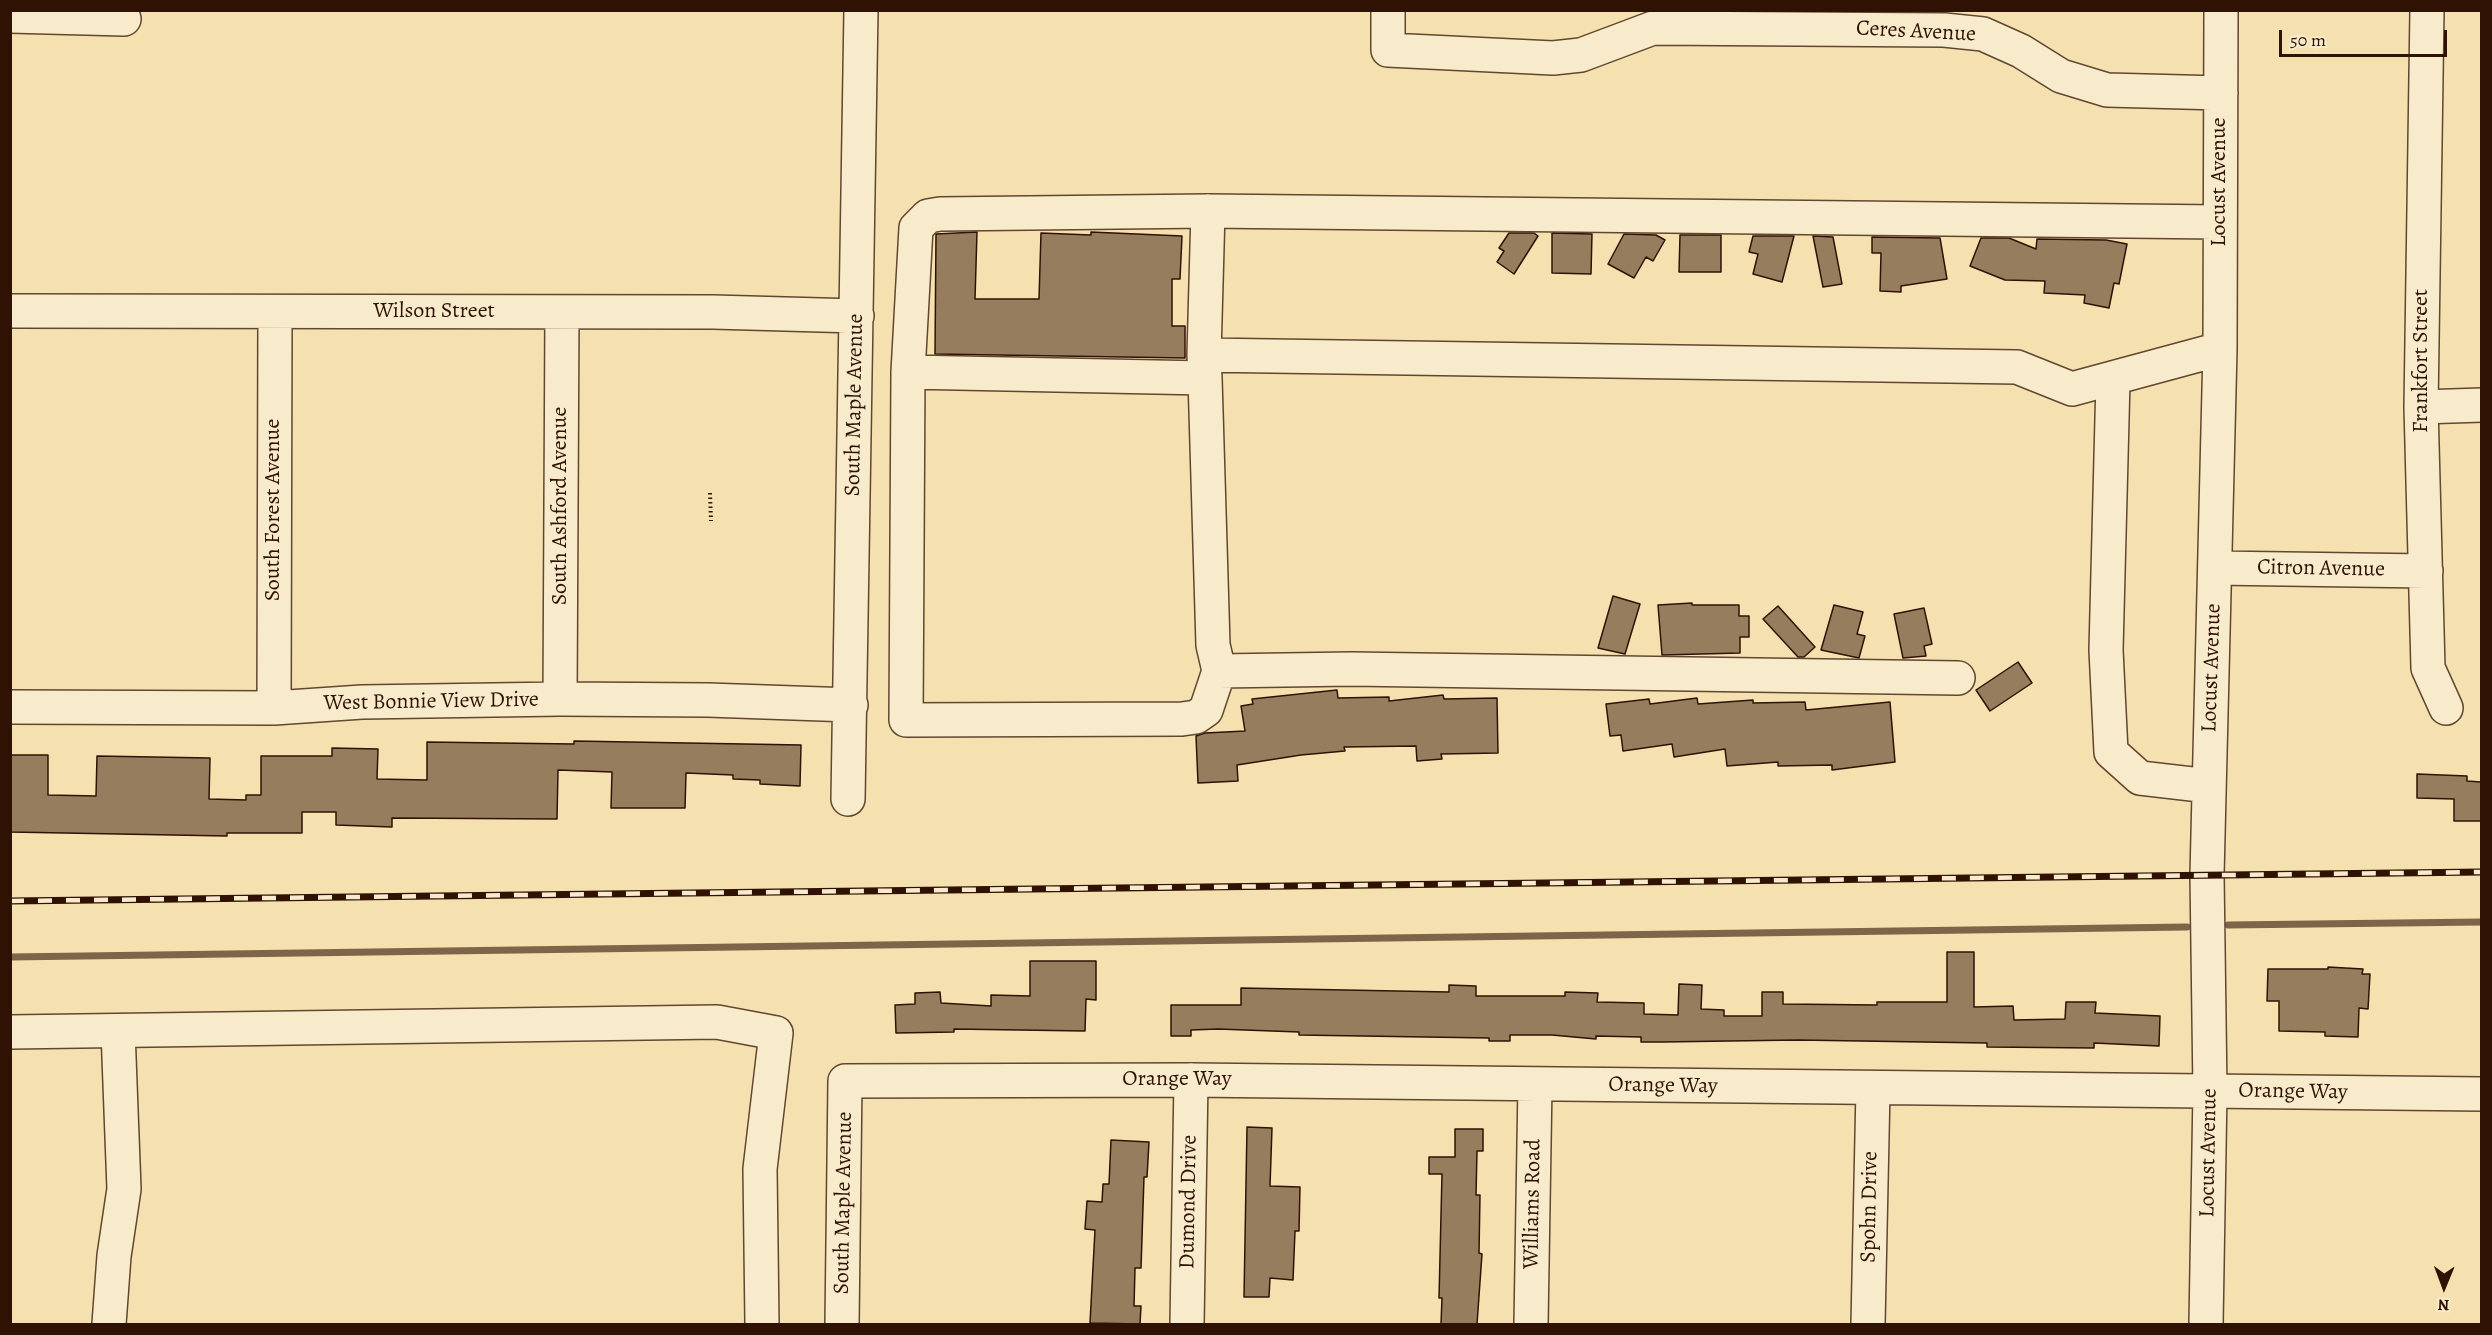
<!DOCTYPE html>
<html>
<head>
<meta charset="utf-8">
<style>
	body { margin:0 }
	#map { position:relative; width:2492px; height:1335px; overflow:hidden; background:#f5e0af; font-family:Alegreya,serif }
	canvas { display:block }
	.frame { position:absolute; inset:0; border:12px solid #301205; pointer-events:none }
	.north { position:absolute; left:2414px; top:1257px; width:60px; height:60px; -webkit-text-stroke:4px #f8ebcb; paint-order:stroke; rotate:181deg; font-size:16px; font-weight:700; line-height:24px; text-align:center; color:#301205 }
	.north::after { content:''; display:block; margin:auto; width:21px; height:27px; background:#301205; clip-path:polygon(50% 0,100% 100%,50% 72%,0 100%) }
	.scale { position:absolute; left:2279px; top:30px; width:168px; height:27px; box-sizing:border-box; border:3px solid #301205; border-top:0; padding-left:8px; font-size:18px; line-height:21px; white-space:nowrap; color:#301205; -webkit-text-stroke:4px #f8ebcb; paint-order:stroke }
</style>
</head>
<body>
<div id="map">
<canvas width="2492" height="1335"></canvas>
<div class="frame"></div>
<div class="north">N</div>
<div class="scale">50 m</div>
</div>
<script>
const ctx = document.querySelector('canvas').getContext('2d');
ctx.lineJoin = 'round';
function trace(path, color, width, dash) { ctx.strokeStyle = color; ctx.lineWidth = width; ctx.lineCap = dash ? 'butt' : 'round'; ctx.setLineDash(dash || []); ctx.stroke(path); }
function paint(path, color) { ctx.fillStyle = color; ctx.fill(path, 'evenodd'); }
function drawText(font, color, halo, rows, align = 'center') {
  ctx.font = font + ' Alegreya,serif'; ctx.lineWidth = 5; ctx.setLineDash([]); ctx.textBaseline = 'middle'; ctx.strokeStyle = halo; ctx.fillStyle = color; for (const [text, x, y, turn = 0] of rows) {
    ctx.save(); ctx.translate(x, y); ctx.rotate((+turn || 0) * Math.PI / 180); ctx.textAlign = isNaN(turn) ? turn : align; if (halo) ctx.strokeText(text, 0, 0); ctx.fillText(text, 0, 0); ctx.restore();
  }
}
trace(new Path2D(`
	M2228,925L2482,922
	M10,957L2187,927`), '#7e6448', 7);
const building = new Path2D(`
	M977,232L975,299H1039L1041,233L1091,235V232L1182,236L1180,279H1172V326H1185V358L935,354L936,234Z
	M1509,233H1534L1538,236L1514,274L1497,262L1504,251L1499,248Z
	M1552,233L1592,234L1591,274L1552,273Z
	M1624,234L1656,235L1665,240L1653,261L1646,257L1634,278L1608,264Z
	M1680,235H1721V272H1679Z
	M1753,236H1794L1782,282L1753,274L1758,254L1749,252Z
	M1813,236L1833,237L1842,284L1823,287Z
	M1872,237L1940,238L1947,279L1901,286V292L1880,291L1881,253H1872Z
	M1981,238H2009L2036,249L2037,239L2106,240L2127,244L2119,284L2114,283L2109,308L2084,303L2085,295L2044,293L2045,281L2005,280L1970,266Z
	M1613,596L1640,604L1625,654L1598,648Z
	M1692,603V605H1739V616H1749V637H1740V653L1662,655L1658,605Z
	M1834,605L1863,612L1857,634L1865,636L1859,658L1821,650Z
	M1778,606L1815,647L1804,657H1798L1763,619Z
	M1924,608L1932,644L1924,646L1926,656L1903,658L1894,614Z
	M2018,662L2032,683L1990,711L1976,690Z
	M1337,690L1338,698L1389,697V701L1443,695L1444,699L1497,698L1498,753L1441,754L1442,759L1417,761L1416,746L1344,747L1345,751L1301,755L1237,765L1238,781L1198,783L1196,736L1205,733L1245,731L1241,706L1253,704L1252,699Z
	M1697,698L1698,704L1753,700V703L1805,702L1806,710L1890,702L1895,762L1832,770V765L1778,766V762L1727,766L1725,749L1674,757L1672,744L1623,751L1621,735L1610,736L1606,704L1649,699L1650,704Z
	M574,741L801,745L800,786L760,784V780L733,779V775L686,773L685,808H611L612,772L558,770L557,819L392,818V827L336,825V812H302V833H227V836L10,832V755H48V795L96,796L97,756L210,758L209,799L246,800V795H261V756H332V748L378,749L377,779L427,780V742L574,744Z
	M2417,774L2467,776V781L2481,782V821H2454V799L2417,798Z
	M1947,952H1974V1007L2013,1006L2014,1020L2065,1019L2066,1002H2096L2095,1013L2160,1016L2159,1046L2094,1043V1048L1987,1047V1043L1798,1040L1661,1042H1641V1037L1596,1036V1039L1552,1035H1510V1041H1489V1038L1299,1035V1032L1218,1029L1191,1030V1036H1171V1005H1241V988L1449,992V985L1476,986V996H1565V992L1598,993L1597,1002L1644,1003V1014L1678,1015L1679,984L1702,985L1701,1009L1724,1010V1016H1762V992H1783V1004L1877,1005V1002H1947Z
	M1030,961H1096V1000L1086,999L1085,1031L954,1029V1032L896,1033L895,1005L915,1004V993L940,992L941,1003L991,1006V995L1030,996Z
	M2328,967L2363,969L2362,974H2370L2368,1009L2359,1008L2358,1037L2325,1036V1032L2279,1031V1001H2267L2268,969H2328Z
	M1247,1127L1272,1128L1270,1186L1300,1187L1299,1231H1295L1293,1280L1270,1278L1269,1297H1244Z
	M1455,1129H1483V1151H1477L1476,1195H1480L1479,1253L1482,1254L1477,1324H1441L1442,1298H1439L1442,1174H1429V1157H1455Z
	M1111,1140L1149,1142L1147,1177H1144L1141,1268H1135L1134,1306H1141L1140,1324L1090,1323L1095,1230L1085,1229L1087,1201L1102,1202L1103,1184H1109Z`);
paint(building, '#967d5d');
trace(building, '#301205', 1.5);
const minor = new Path2D(`
	M1388,10V50L1553,58L1581,55L1653,28L1944,30L1983,34L2021,51L2061,76L2107,90L2221,93
	M2427,10L2421,407L2428,668L2446,708
	M10,16L124,19
	M10,311L713,312L857,316
	M1204,355L2017,367L2072,389L2220,349
	M908,372L916,228L928,216L940,214L1208,211L2220,222
	M1205,378L908,372L906,720L1182,719L1196,717L1206,710L1219,671L1213,645L1205,378L1204,355L1208,211
	M2113,380L2106,650L2111,752L2140,778L2209,786
	M2421,407L2482,405
	M2215,568L2426,571
	M1219,671L1351,669L1958,678
	M560,699L562,312
	M10,707L274,708L362,702L560,699L708,700L851,705
	M274,708L275,312
	M848,799L861,10
	M10,1032L717,1022L776,1033L760,1169L762,1324
	M109,1324L114,1256L124,1189L118,1031
	M842,1324L845,1081L1191,1080L2482,1094
	M1187,1324L1191,1080
	M1531,1324L1535,1084
	M1868,1324L1873,1089
	M2206,1324L2210,1091L2207,875L2220,349L2221,10`);
trace(minor, '#614630', 36);
trace(new Path2D(`
	M710,493L711,521`), '#301205', 4, [1.5, 3]);
trace(minor, '#f8ebcb', 33);
const rail = new Path2D(`
	M10,901L2482,872`);
trace(rail, '#301205', 7);
trace(rail, '#f8ebcb', 4.5, [14]);
drawText('22px', '#301205', '#f8ebcb', [
	["Ceres Avenue",1916,32,3],
	["Locust Avenue",2220,182,-90],
	["Wilson Street",434,312],
	["Frankfort Street",2422,361,-90],
	["South Maple Avenue",855,405,-89],
	["South Ashford Avenue",561,506,-90],
	["South Forest Avenue",274,510,-90],
	["Citron Avenue",2321,569,1],
	["Locust Avenue",2212,668,-88],
	["West Bonnie View Drive",431,702,-1],
	["Orange Way",1177,1080],
	["Orange Way",1663,1086,1],
	["Orange Way",2293,1092,1],
	["Locust Avenue",2209,1153,-89],
	["Dumond Drive",1189,1202,-89],
	["South Maple Avenue",844,1203,-89],
	["Williams Road",1533,1204,-89],
	["Spohn Drive",1870,1207,-89]
]);
</script>
</body>
</html>
